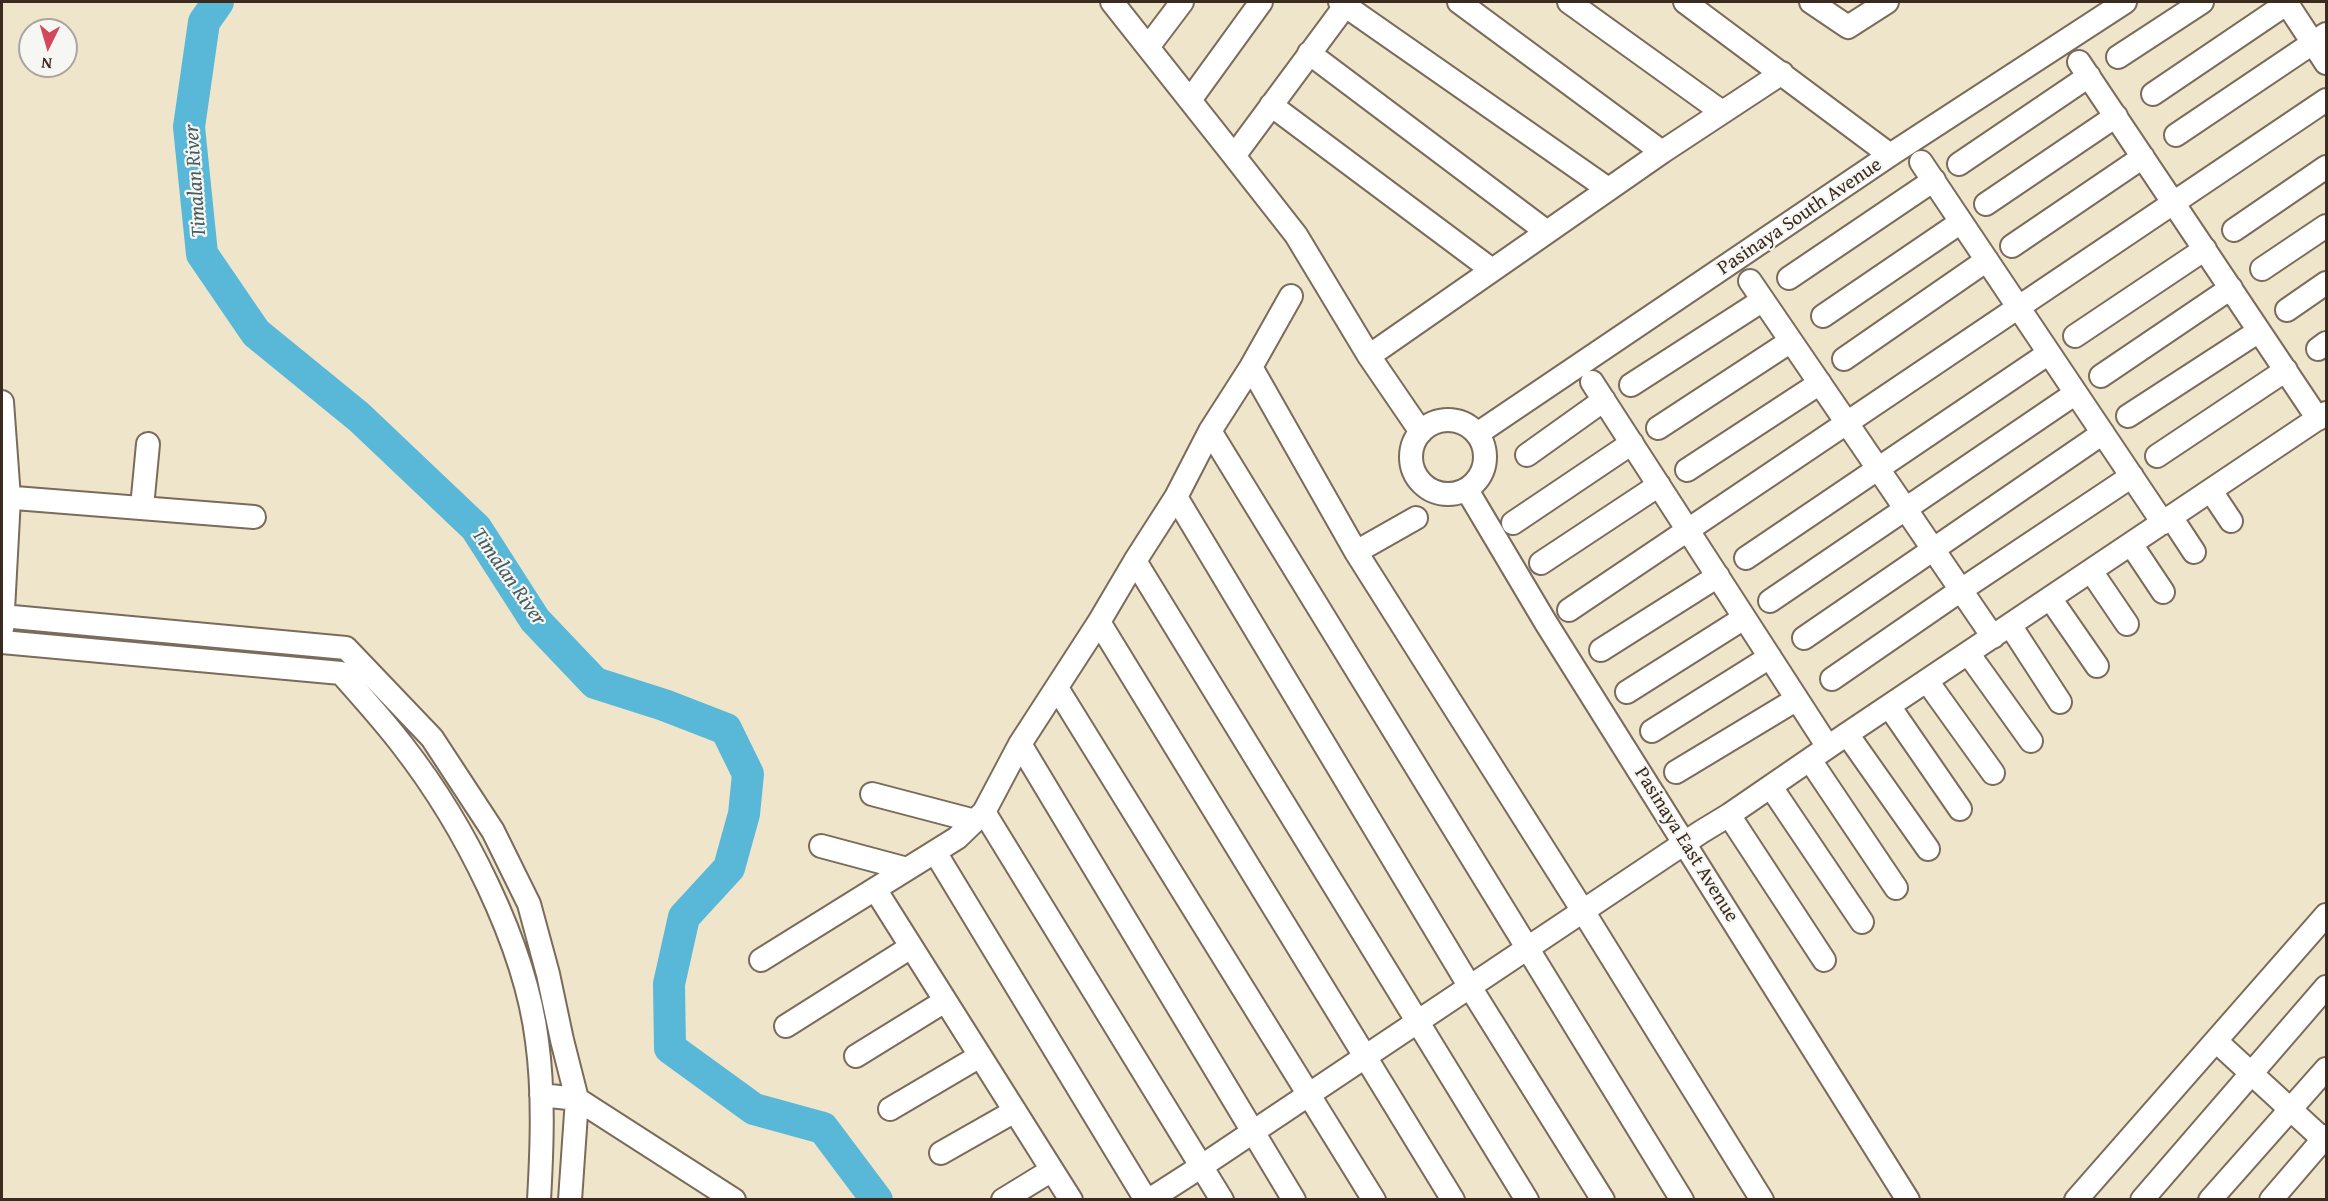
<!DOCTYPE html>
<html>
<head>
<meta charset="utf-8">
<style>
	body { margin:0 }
	#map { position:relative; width:2328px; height:1201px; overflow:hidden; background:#eee5cb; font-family:"Gentium Book Plus",serif }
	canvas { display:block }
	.frame { position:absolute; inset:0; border:3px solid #3b2a1e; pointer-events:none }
	.north { position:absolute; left:18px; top:18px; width:60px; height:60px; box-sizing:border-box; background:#f6f6f2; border:2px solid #aba49d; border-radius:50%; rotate:185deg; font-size:16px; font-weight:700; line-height:24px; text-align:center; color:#3b2a1e }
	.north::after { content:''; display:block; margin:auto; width:21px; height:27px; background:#d1495b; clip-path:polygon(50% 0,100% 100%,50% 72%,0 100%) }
</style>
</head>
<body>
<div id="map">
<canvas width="2328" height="1201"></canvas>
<div class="frame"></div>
<div class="north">N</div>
</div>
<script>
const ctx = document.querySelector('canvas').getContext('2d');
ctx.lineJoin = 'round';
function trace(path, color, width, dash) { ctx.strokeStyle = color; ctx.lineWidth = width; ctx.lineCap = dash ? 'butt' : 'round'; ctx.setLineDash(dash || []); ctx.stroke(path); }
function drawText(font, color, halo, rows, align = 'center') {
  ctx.font = font + ' "Gentium Book Plus",serif'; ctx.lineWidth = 4.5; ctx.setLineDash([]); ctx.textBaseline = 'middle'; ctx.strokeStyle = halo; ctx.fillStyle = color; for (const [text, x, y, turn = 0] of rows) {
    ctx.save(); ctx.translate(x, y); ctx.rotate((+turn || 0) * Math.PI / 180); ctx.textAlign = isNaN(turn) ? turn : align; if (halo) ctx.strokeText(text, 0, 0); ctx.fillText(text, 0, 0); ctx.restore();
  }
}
trace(new Path2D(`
	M218,2L204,22L189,127L202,254L256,333L359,417L476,528L535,620L595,683L664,705L726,729L748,774L744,814L729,868L684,917L669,984L670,1048L754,1109L823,1128L877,1200`), '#59b8d8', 32);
const minor = new Path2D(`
	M1112,2L1234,156
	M1340,2L1608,189
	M1348,2L1234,156L1296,235L1369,356L1421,432
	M1459,2L1662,152
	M1569,2L1722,112
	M1685,2L1890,155
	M1811,2L1848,27L1887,2
	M2286,2L2326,63
	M1148,47L1182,2
	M1309,53L1547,232
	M2118,57L2202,2
	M2079,62L2318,419
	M2153,94L2289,2
	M1190,100L1261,2
	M1271,105L1492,270
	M2176,135L2326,34
	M1921,162L2163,523
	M1959,164L2089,76
	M1986,204L2116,116
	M2234,230L2326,167
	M2012,246L2143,157
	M2262,269L2326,226
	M1789,278L1934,180
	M1750,281L1993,637
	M2287,310L2326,283
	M1823,316L1961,222
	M2075,336L2205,249
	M2318,349L2326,343
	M1369,356L1662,152L1782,73
	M1844,359L1987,260
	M1251,367L1356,552L1583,911L1762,1200
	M2101,376L2231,288
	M1592,382L1828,747
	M1631,385L1763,300
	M2,402L9,498L2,629
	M2128,416L2259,331
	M1411 457a37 37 0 1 1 74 0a37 37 0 1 1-74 0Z
	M1658,428L1791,341
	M1210,431L1682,1200
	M1477,434L1890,155L2125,2
	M1527,455L1604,400
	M2157,456L2286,370
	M1687,470L1820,383
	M1467,490L1546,623L1908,1200
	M2211,491L2231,521
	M2,497L254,517
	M1176,497L1470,987L1603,1200
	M142,507L148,444
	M2171,517L2194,552
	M1513,523L1632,443
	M2131,544L2163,592
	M1356,552L1416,518
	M1746,558L2049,353
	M1135,561L1527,1200
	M1541,563L1659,485
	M2091,571L2127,624
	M2050,598L2097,666
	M1770,601L2076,393
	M1569,610L2326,100
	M2,616L346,648L432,738L493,831L529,904L548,974L562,1040L577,1099L570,1200
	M1099,622L1453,1200
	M2010,625L2060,702
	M1804,638L2103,433
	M2,642L341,673C362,697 384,721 403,746C463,823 525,943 537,1041C544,1092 542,1147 539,1200
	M1601,650L1718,576
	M1968,653L2031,741
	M1832,679L1961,590L2132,476
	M1927,681L1993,773
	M1057,688L1374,1200
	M1627,692L1744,618
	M1889,706L1960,809
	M1652,731L1770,657
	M1847,734L1928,849
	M1020,744L1294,1200
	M1810,760L1896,888
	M1676,772L1797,699
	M1771,787L1862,922
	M872,794L975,821
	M984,812L1222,1200
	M1729,815L1824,960
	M821,846L907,869
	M935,852L1146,1200
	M875,889L1071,1200
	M761,960L957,838L984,812L1020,744L1099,622L1135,561L1176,497L1210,431L1251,367L1291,296
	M786,1026L911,947
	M2216,1041L2326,1142
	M856,1056L945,1001
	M541,1095L577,1099L734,1200
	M890,1109L980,1056
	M941,1153L1015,1111
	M1003,1200L1052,1170
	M1149,1200L1202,1166L1701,832L1729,815L1847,734L2326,413
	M2076,1200L2326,915
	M2142,1200L2326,987
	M2210,1200L2326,1069
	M2271,1200L2326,1136`);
trace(minor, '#7a6b5b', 26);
trace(minor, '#fff', 22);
drawText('20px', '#3b2a1e', '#f6f6f2', [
	["Pasinaya South Avenue",1800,217,-34],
	["Pasinaya East Avenue",1686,845,58]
]);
drawText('italic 21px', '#465c5f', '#f6f6f2', [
	["Timalan River",196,181,-94],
	["Timalan River",508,577,55]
]);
</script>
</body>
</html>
